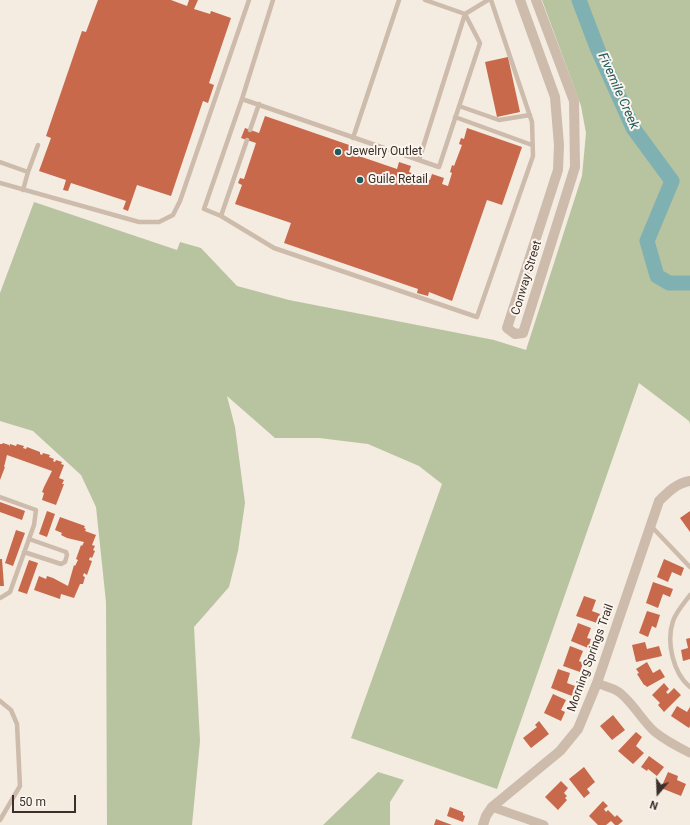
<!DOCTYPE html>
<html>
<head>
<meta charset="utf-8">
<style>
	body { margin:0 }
	#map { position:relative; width:690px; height:825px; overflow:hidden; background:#f4ebe1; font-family:Roboto,sans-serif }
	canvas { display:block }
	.north { position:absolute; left:638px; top:773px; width:40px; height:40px; -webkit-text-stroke:3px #fbf5ee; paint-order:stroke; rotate:199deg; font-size:11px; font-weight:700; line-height:16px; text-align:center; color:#3b302b }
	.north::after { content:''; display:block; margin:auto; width:14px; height:18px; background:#3b302b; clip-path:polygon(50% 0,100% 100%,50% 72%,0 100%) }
	.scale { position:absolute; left:12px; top:795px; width:64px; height:18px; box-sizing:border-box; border:2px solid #3b302b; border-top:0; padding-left:5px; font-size:12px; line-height:14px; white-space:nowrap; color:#3b302b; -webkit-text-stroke:3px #fbf5ee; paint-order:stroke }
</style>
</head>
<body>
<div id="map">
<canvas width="690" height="825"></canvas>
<div class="north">N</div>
<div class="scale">50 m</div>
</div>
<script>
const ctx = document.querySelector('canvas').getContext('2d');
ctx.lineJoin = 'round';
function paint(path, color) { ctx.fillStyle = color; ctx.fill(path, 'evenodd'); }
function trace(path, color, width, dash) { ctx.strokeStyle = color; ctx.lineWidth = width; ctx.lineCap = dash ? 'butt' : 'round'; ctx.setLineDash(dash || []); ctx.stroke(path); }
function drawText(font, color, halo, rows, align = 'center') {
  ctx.font = font + ' Roboto,sans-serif'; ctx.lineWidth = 4; ctx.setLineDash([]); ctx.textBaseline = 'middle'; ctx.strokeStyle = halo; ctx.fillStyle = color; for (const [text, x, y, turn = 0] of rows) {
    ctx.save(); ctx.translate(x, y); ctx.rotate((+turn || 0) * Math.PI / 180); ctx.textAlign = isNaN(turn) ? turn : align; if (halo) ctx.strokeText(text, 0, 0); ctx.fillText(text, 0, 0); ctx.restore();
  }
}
paint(new Path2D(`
	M542,0H690V424L689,421L639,383L497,789L351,738L442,484L419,466L368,444L319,438H275L227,396L235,427L245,503L238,551L229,587L194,627L200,741L192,825H107L106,602L96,507L81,475L33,431L0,421V293L34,202L177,250L180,242L201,248L237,286L289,300L494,340L526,350L582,176L586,133L581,106Z
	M378,772L404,780L390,802V825H323Z`), '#b8c4a0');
trace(new Path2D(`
	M579,0L598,50L633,128L672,181L647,241L657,276L669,283H690`), '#7fb0b2', 15);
paint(new Path2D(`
	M98,0H171L187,6L189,0H198L194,9L210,14L211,11L231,18L209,83L214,85L208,103L203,101L171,196L137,185L128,211L123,209L126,201L71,183L68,191L63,190L66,180L39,171L51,138L46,136L82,31L86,32Z
	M508,57L520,112L497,117L485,62Z
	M265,116L355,147L353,154L397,169L399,162L411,166L409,172L430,180L432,174L444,178L442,184L448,186L452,173L450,172L452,165L454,166L462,145L459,144L461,138L464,139L467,128L522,147L502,205L487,200L452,301L429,292L428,296L417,293L418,289L284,243L291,223L235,204L242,185L238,183L240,178L244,179L256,143L241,138L245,128L259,133Z
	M3,443L9,445V447L10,444L16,446L17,444L24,446L23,448L26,449L27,447L40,452V454L42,455L43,453L50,455L49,457L54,459L53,461L55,462L56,460L62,462L61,464L64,465L59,478L64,480L62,484H64L56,505L42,500L44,493L42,492L44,487L52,471L7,455L4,467H5L0,480V444H2Z
	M0,502L25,511L22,520L0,512Z
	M47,511L55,514L47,537L39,534Z
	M690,511V532L680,518Z
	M60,517L85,526L84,528L86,529L85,531L96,535L92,545L95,546L93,550L95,551L92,558L90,557L89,560L92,561L87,575L84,573L83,576L85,577L83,584H80L74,598L61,594L60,599L34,590L39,576L46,579L47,576L53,578L68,586L74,565L75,566L78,560L76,559L81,545L82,546L84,542L67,538L61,535L62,533L55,530Z
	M16,530L25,533L13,566L5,563Z
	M0,559H2L4,586H0Z
	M664,559L684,568L681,576L672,572L668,582L657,577Z
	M29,560L38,563L27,594L18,591Z
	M653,582L673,589L670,597L663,594L658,608L646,603Z
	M584,596L596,600L592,611L600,614L597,623L576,616Z
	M647,611L660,615L656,628L652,626L648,637L639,633Z
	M578,623L591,628L587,638L591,639L588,648L571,641Z
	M690,638V659L683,661L681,650L688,648L686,639Z
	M645,642L647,649L659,646L662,656L636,662L632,645Z
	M570,646L583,651L579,661L583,663L580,672L563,666Z
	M647,662L653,673L660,669L665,677L647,687L645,685H644L637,674L639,673L636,669Z
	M558,669L570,673L567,683L575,686L572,696L551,688Z
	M664,683L669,689L666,692L668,694L674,688L681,695L664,712L658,705L660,703L652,695Z
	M553,694L566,700L561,710L565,712L561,721L544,713Z
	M677,706L687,712L690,707V726L689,728L671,716Z
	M613,715L625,730L612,740L600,726Z
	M539,721L549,734L531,748L523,738L537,727L535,725Z
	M636,732L642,737L636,746L644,753L633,764L618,751Z
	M649,756L664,767L657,776L648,769L647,771L641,767Z
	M584,767L595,782L587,789L590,793L584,798L569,779Z
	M668,772L678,776L677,780L686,784L681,796L661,788Z
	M561,781L568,788L564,793L567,796L565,798L567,800L558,810L545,797Z
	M603,801L608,806L604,809L606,812L608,810L615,817L617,815L623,821L618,825H615L611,821L606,825H598L589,816Z
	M450,807L463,812V815L465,816L463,822L447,816Z
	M436,819L452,825H434Z`), '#c8694b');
trace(new Path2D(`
	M273,0L242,99L204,209L221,216L274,248L477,317L533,156L532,122L491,0
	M425,0L465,14L488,0
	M242,99L439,167L480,43L465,14
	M459,106L499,120L530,115
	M455,117L532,145
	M250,130L259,104
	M353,138L399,0
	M419,160L465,14
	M0,162L28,172L23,190
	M28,172L38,145
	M0,183L139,222H159L173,215L180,201L249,0
	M221,216L247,140
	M0,497L36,510L34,525L10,592L0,598
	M651,526L690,567
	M24,552L61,564L65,562L67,555L66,552L29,539
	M690,595C684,603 676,612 673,621C666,642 673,673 690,687
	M0,701L11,710L17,724L20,786L0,820`), '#cdbbac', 4.5);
trace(new Path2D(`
	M597,683C603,686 611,687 617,691C630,698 642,721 655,732C666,741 678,747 690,753
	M492,807L544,825`), '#cdbbac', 9);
trace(new Path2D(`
	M520,0L555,97L559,145L558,170L507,328L515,334L523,333L575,167L574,101L536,0
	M483,825L486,816L492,807L560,751L578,729L597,683L659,501C668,492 677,483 690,481`), '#cdbbac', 10);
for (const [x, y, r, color] of [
	[338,152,4,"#1f5a5e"],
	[360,180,4,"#1f5a5e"]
]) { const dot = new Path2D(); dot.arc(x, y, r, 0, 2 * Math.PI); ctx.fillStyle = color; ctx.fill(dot); trace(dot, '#fbf5ee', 1.5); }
drawText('12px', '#3b302b', '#fbf5ee', [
	["Jewelry Outlet",346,152],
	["Guile Retail",368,180]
], 'left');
drawText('12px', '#3b302b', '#fbf5ee', [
	["Conway Street",527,278,-73],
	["Morning Springs Trail",591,658,-70]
]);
drawText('italic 13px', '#1f5a5e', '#fbf5ee', [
	["Fivemile Creek",618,91,66]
]);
</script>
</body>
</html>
